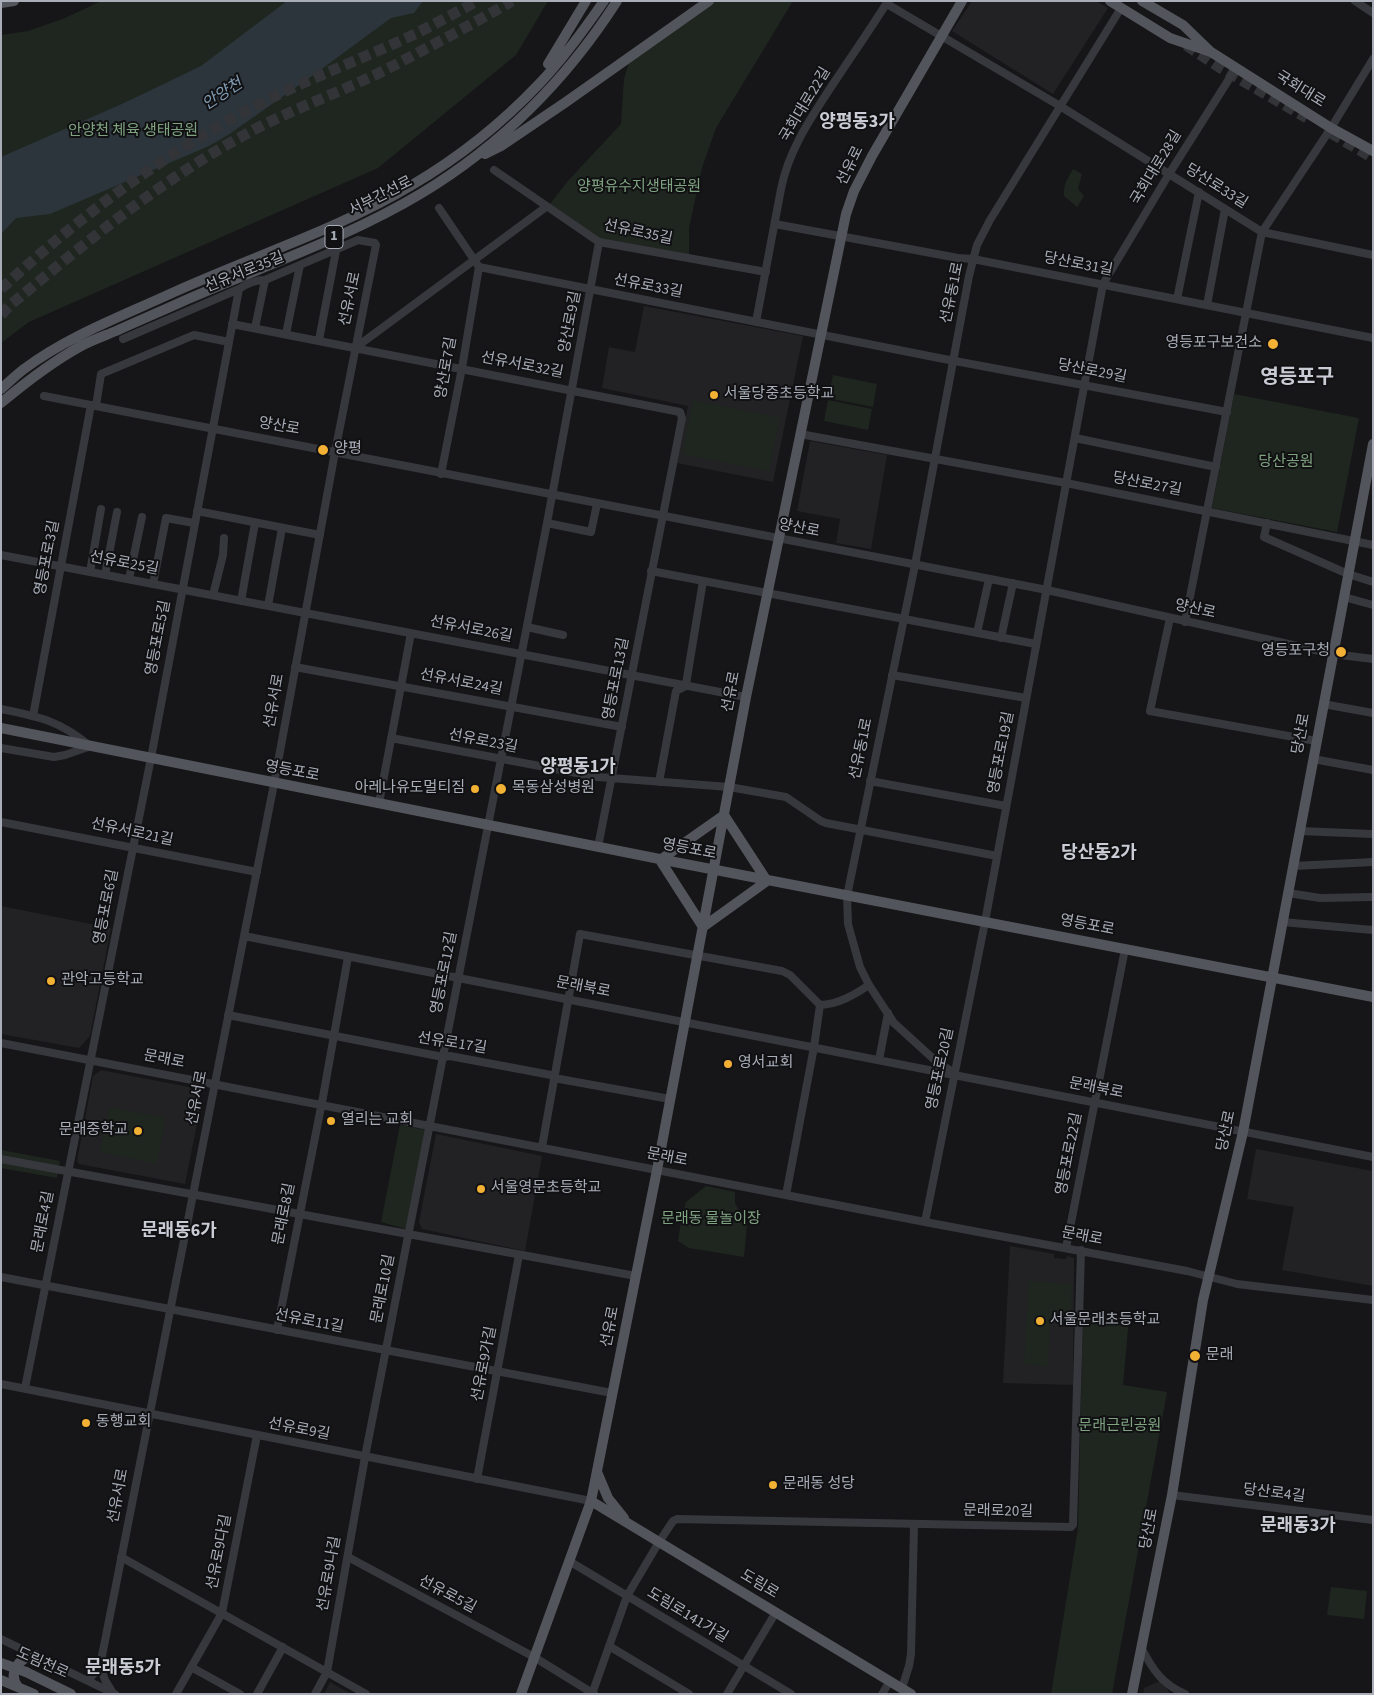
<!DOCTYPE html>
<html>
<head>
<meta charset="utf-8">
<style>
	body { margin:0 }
	#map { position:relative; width:1374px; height:1695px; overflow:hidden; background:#161618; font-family:"Source Sans 3",sans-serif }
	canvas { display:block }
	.frame { position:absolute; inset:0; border:2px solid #a8adb8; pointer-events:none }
</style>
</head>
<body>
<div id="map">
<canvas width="1374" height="1695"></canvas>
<div class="frame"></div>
</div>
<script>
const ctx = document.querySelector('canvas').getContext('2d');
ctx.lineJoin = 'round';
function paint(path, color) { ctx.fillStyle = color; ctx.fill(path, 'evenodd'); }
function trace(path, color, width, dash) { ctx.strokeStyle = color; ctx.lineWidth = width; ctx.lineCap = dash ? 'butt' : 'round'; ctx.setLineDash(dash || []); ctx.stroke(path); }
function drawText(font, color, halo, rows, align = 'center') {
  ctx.font = font + ' "Source Sans 3","Noto Sans KR",sans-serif'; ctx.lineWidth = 4; ctx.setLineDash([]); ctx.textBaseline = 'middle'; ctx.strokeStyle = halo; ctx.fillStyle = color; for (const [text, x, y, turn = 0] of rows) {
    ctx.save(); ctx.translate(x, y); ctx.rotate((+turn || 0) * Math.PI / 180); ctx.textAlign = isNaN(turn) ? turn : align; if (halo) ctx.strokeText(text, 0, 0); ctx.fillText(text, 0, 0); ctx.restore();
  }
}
paint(new Path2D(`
	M972,1H1096L1108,8L1053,94L952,31Z
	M644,306L803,336L773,482L677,463L688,406L602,388L609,347L635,352Z
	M810,441L887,455L871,549L836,543L840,519L797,511Z
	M1,906L111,928L90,1036L79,1048L1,1034Z
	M101,1070L189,1087L201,1104L185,1184L79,1164L77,1161L93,1076Z
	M436,1134L542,1156L525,1251L422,1229L419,1222Z
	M1256,1149L1373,1171V1286L1282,1270L1294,1207L1247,1199Z
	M1010,1246L1054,1254V1258L1065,1259L1068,1256L1074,1258L1073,1385L1003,1383Z
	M1162,1680L1170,1694H1143L1144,1688Z
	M330,1682L351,1694H324Z`), '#222225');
paint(new Path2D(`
	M101,1H548L516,55L378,168L29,322L1,343V35L28,31L65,18Z
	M714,1H793L716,128L702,168L689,228V255L600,239L550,204L567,182L621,124L624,79L629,62Z
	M1073,169L1082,174L1078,189L1084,196L1077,207L1064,196C1063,183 1068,179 1073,169Z
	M833,375L877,384L873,407L828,398Z
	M1234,394L1359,418L1337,532L1212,508Z
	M693,400L780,418L769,471L682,454Z
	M828,400L872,409L868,430L824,421Z
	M110,1107L166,1118L157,1164L100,1152Z
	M400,1125L426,1130L406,1229L381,1222Z
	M1,1150L60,1161L57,1178L1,1168Z
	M706,1186L735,1192V1203L747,1224L744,1257L689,1248L678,1241L681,1221L686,1202Z
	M1029,1281L1072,1284L1070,1324L1050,1323L1048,1366L1024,1364Z
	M1083,1309L1129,1318L1123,1385L1167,1392L1112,1694H1051L1078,1528Z
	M1331,1587L1367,1591L1364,1619L1327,1615Z`), '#1e261f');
paint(new Path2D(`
	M287,1H423L414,13L391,18L312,76L228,135L209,146L50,214L16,218L1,234V157L124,103L201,66Z`), '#2c353c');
trace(new Path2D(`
	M1186,45L1219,67L1307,118
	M1331,133L1373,158
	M1,289C78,217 170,149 265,101C315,76 367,57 417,33C437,23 457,12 477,1
	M1,315L9,306C85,243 162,179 248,133C290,110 336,94 379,73C424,50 469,26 512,1`), '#333438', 11, [11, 5.5]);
trace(new Path2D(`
	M1355,1L1373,13
	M887,4L1060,106L1262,232L1373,255
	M494,170L599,242L766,272
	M439,208L479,267L939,358L1227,412
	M775,224L958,258L973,259L1373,338
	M1177,299L1199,192
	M1207,305L1225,209
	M756,322L781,189C789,148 813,115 835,81C853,54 871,28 888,1
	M232,324L680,412L682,418L598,847
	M255,328L265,280
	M286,334L300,265
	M319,340L336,251
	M355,348L546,207
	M44,396L1047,590L1333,654L1373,659
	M96,406L101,374L194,335L229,342
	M800,434L1066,483L1373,545
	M1075,438L1216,467
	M441,474L462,368L479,267
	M197,511L320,535
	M547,523L591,532L597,504
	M1267,523L1264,537L1348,574L1373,582
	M1,555L746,697
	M651,571L1036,644
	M90,572L101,509
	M105,575L117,512
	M129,579L142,517
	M153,584L166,518L194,523
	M213,595L223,555L224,538
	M1344,597L1373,605
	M241,601L255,523
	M268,606L282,528
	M1170,618L1150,711L1316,741
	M1185,622L1262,232L1331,128L1373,59
	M527,627L563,635
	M977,633L989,579
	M1001,638L1013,583
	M295,667L622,727
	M892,675L1026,698
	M1323,704L1373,713
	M1,709C39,717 58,720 89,745
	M33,716L91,405
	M391,738L598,777L729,787L786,797L821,821L826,823L997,856
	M1,748L54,757L65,755L91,746
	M1313,759L1373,770
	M870,781L1006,806
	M659,782L676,691L686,686L687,678L703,581
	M379,803L411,633
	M1,822L257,872
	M1299,831L1373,834
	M1293,866L1373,862
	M1288,893L1320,898L1373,897
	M1282,922L1373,930
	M244,936L1373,1157
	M820,1005C839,1004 854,995 869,985
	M228,1015L443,1057L450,1056L551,1075L554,1078L670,1099
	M1,1043L925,1222L1187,1271L1237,1284L1373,1300
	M879,1060L888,1013
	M954,1075L953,1072L938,1063L894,1023L869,985L860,967L848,924L847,896L915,565L969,276L977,245L990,220L1121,8
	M542,1147L580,934L782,971L790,975L820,1005
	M1,1159L636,1276
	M786,1195L814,1047L820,1005
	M925,1222L985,922L1103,284L1169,174L1236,68
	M1066,1248L1125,949
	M1,1277L612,1393
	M277,1330L323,1097L348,957
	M1,1384L591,1501
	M25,1388L151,758L239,289
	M477,1479L519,1255
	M1172,1495L1373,1520
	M121,1557L366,1694
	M348,1557L534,1657L594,1694
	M569,1561L791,1694
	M1,1639L115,1694
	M609,1646L689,1694
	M1142,1649C1153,1670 1162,1684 1185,1694
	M100,1666L105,1680L113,1693
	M191,1667L240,1694
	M88,1681L100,1666L274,784L335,452L376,245L375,243L358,240L265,280C256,280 246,284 239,289L123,339
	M902,1688L909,1666L911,1654L914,1525
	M176,1694L222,1613L257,1435
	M257,1694L283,1647
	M315,1694L327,1672L365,1457L547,523L599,242
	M592,1694L627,1596L659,1542L673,1521L677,1519L1071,1527L1073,1525L1081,1250
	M727,1694L776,1612
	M882,1694L890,1681`), '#37383d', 8);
trace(new Path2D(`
	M1110,1L1170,38L1208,51
	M1142,1L1183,25L1211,52L1331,128L1373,151
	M1,3L14,1
	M548,64L586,1
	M485,154L501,146L566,102L709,1
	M1,389C9,382 16,375 24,369C68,336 122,316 172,293C251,257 337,230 412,185C458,158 502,123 539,84C563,59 584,30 604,1
	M1,403C26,382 52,362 81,346C92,340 104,336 116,331C140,320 164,310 188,299C266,265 349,237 422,193C501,145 567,79 617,1
	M1,728C458,821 915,909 1373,997
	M724,815L767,881L703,927L660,860Z
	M597,1472L608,1498L624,1518
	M591,1501L911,1694
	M26,1672L71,1694
	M1,1680L34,1694
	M18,1687C7,1672 19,1658 35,1655
	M521,1694L591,1501L657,1170L746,697L846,214L854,191L872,156L962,1
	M1132,1694L1172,1495L1203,1300L1243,1132L1373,444`), '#53555c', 10);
trace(new Path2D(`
	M1,1663L26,1672`), '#53555c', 10);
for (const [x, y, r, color] of [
	[1273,344,6,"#f2b134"],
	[714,395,5,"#f2b134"],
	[323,450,6,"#f2b134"],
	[1341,652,6,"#f2b134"],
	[475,789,5,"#f2b134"],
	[501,789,6,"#f2b134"],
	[51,981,5,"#f2b134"],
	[728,1064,5,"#f2b134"],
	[331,1121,5,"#f2b134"],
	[138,1131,5,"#f2b134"],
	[481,1189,5,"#f2b134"],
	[1040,1321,5,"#f2b134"],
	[1195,1356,6,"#f2b134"],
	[86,1423,5,"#f2b134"],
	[773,1485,5,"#f2b134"]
]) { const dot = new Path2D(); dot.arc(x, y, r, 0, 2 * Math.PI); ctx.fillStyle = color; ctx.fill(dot); trace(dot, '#111113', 2); }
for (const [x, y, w] of [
	[334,237,18]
]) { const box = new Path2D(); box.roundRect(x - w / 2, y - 11.5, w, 23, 4); ctx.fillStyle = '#111113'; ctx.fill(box); trace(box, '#a8adb8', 1); }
drawText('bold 14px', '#a8adb8', null, [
	["1",334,237]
]);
drawText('15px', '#a8adb8', '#111113', [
	["국회대로",1300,90,32],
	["국회대로22길",806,105,-59],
	["선유로",851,166,-64],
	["국회대로28길",1157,168,-59],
	["당산로33길",1216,187,32],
	["서부간선로",381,197,-27],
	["선유로35길",638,233,12],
	["당산로31길",1078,265,11],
	["선유서로35길",245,273,-22],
	["선유로33길",648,287,11],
	["선유동1로",953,293,-78],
	["선유서로",351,299,-78],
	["양산로9길",571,322,-79],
	["선유서로32길",522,366,11],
	["양산로7길",447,368,-80],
	["당산로29길",1092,372,11],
	["양산로",279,427,10],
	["당산로27길",1147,485,11],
	["양산로",799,529,11],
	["영등포로3길",48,558,-79],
	["선유로25길",124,564,11],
	["양산로",1195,610,12],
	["선유서로26길",471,630,11],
	["영등포로5길",159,638,-79],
	["영등포로13길",617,679,-79],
	["선유서로24길",461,683,11],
	["선유로",732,692,-79],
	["선유서로",275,701,-80],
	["당산로",1302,734,-79],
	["선유로23길",483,742,11],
	["선유동1로",862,749,-78],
	["영등포로19길",1002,753,-79],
	["영등포로",292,772,11],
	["선유서로21길",132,833,12],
	["영등포로",689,850,11],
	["영등포로6길",107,907,-79],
	["영등포로",1087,926,11],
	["영등포로12길",445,973,-79],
	["문래북로",583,988,11],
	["선유로17길",452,1044,9],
	["문래로",164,1060,11],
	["영등포로20길",941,1069,-78],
	["문래북로",1096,1089,11],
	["선유서로",198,1098,-79],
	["당산로",1227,1131,-78],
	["영등포로22길",1070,1154,-79],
	["문래로",667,1158,11],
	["문래로8길",285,1214,-79],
	["문래로4길",44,1222,-79],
	["문래로",1082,1237,11],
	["문래로10길",384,1289,-79],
	["선유로11길",309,1322,11],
	["선유로",611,1327,-79],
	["선유로9가길",485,1364,-79],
	["선유로9길",299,1430,11],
	["당산로4길",1274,1494,7],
	["선유서로",119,1496,-79],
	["문래로20길",998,1512,1],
	["당산로",1150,1529,-79],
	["선유로9다길",220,1552,-79],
	["선유로9나길",330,1574,-80],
	["도림로",759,1585,31],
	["선유로5길",447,1595,28],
	["도림로141가길",687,1616,31],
	["도림천로",42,1664,24]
]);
drawText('15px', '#7fa381', '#111113', [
	["안양천 체육 생태공원",133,132],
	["양평유수지생태공원",639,188],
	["당산공원",1286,463],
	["문래동 물놀이장",711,1220],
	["문래근린공원",1120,1427]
]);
drawText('15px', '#a8adb8', '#111113', [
	["영등포구보건소",1262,344,"right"],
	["서울당중초등학교",724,395],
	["양평",334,450],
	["영등포구청",1330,652,"right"],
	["아레나유도멀티짐",465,789,"right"],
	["목동삼성병원",512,789],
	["관악고등학교",61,981],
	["영서교회",738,1064],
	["열리는 교회",341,1121],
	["문래중학교",128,1131,"right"],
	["서울영문초등학교",491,1189],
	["서울문래초등학교",1050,1321],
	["문래",1206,1356],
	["동행교회",96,1423],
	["문래동 성당",783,1485]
], 'left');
drawText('italic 16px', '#7f9bb3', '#111113', [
	["안양천",223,95,-33]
]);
drawText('bold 18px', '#c9ccd4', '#111113', [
	["양평동3가",857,123],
	["양평동1가",578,768],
	["당산동2가",1099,854],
	["문래동6가",179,1232],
	["문래동3가",1298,1527],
	["문래동5가",123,1669]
]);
drawText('bold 20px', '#c9ccd4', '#111113', [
	["영등포구",1297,379]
]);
</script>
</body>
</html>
